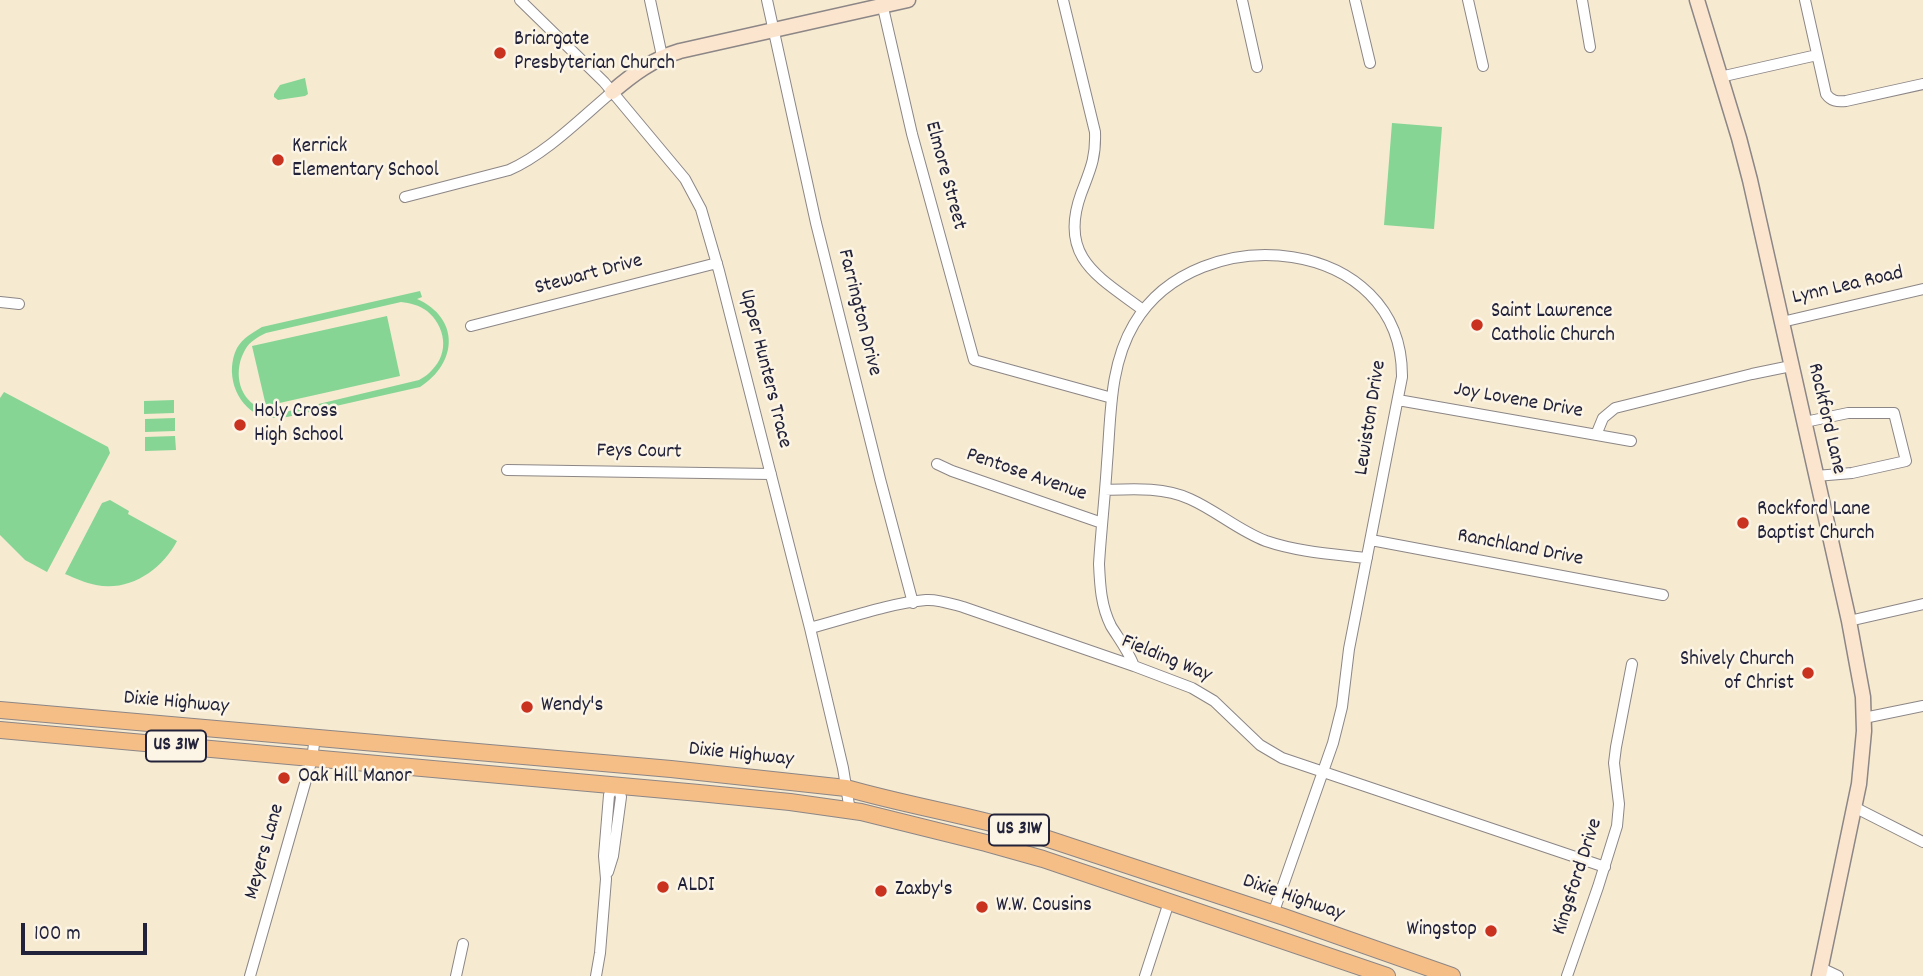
<!DOCTYPE html>
<html>
<head>
<meta charset="utf-8">
<style>
	body { margin:0 }
	#map { position:relative; width:1923px; height:976px; overflow:hidden; background:#f6ead1; font-family:Dekko,sans-serif }
	canvas { display:block }
	.scale { position:absolute; left:21px; top:923px; width:126px; height:32px; box-sizing:border-box; border:4px solid #22223b; border-top:0; padding-left:9px; font-size:21px; line-height:24px; white-space:nowrap; color:#22223b; -webkit-text-stroke:5px #fcf5e5; paint-order:stroke }
</style>
</head>
<body>
<div id="map">
<canvas width="1923" height="976"></canvas>
<div class="scale">100 m</div>
</div>
<script>
const ctx = document.querySelector('canvas').getContext('2d');
ctx.lineJoin = 'round';
function paint(path, color) { ctx.fillStyle = color; ctx.fill(path, 'evenodd'); }
function trace(path, color, width, dash) { ctx.strokeStyle = color; ctx.lineWidth = width; ctx.lineCap = dash ? 'butt' : 'round'; ctx.setLineDash(dash || []); ctx.stroke(path); }
function drawText(font, color, halo, rows, align = 'center') {
  ctx.font = font + ' Dekko,sans-serif'; ctx.lineWidth = 5; ctx.setLineDash([]); ctx.textBaseline = 'middle'; ctx.strokeStyle = halo; ctx.fillStyle = color; for (const [text, x, y, turn = 0] of rows) {
    ctx.save(); ctx.translate(x, y); ctx.rotate((+turn || 0) * Math.PI / 180); ctx.textAlign = isNaN(turn) ? turn : align; if (halo) ctx.strokeText(text, 0, 0); ctx.fillText(text, 0, 0); ctx.restore();
  }
}
paint(new Path2D(`
	M305,78L308,94L305,96L278,100L274,97V94L280,85Z
	M1392,123L1442,127L1434,229L1384,225Z
	M420,291L422,297L417,299C460,318 458,363 420,387L287,417C278,418 267,419 259,415C235,404 225,372 237,348C243,338 252,333 262,327ZM401,302C410,303 419,305 427,311C445,326 450,352 432,370C429,374 424,377 419,380L285,412C276,411 267,411 258,407C237,396 234,369 245,350C250,341 258,337 266,333Z
	M387,316L400,376L266,406L252,346Z
	M4,392L108,447L110,453L47,572L25,560L0,535V398Z
	M174,400V413L144,414V401Z
	M175,418V431L145,432V419Z
	M175,436L176,450L145,451V437Z
	M110,500L129,511L128,514L177,541C162,570 129,592 96,585C85,583 75,578 65,574L102,503Z`), '#86d594');
const street = new Path2D(`
	M520,0L604,82L685,179L701,209L719,271L810,628L843,768L850,811
	M650,0L662,56
	M767,0L816,223L880,479L913,603
	M1063,0L1095,132C1096,159 1090,170 1081,194C1058,258 1099,277 1143,310
	M1242,0L1257,67
	M1355,0L1370,63
	M1468,0L1483,66
	M1582,0L1590,47
	M1805,0L1826,94C1831,101 1837,102 1846,101L1923,84
	M884,1V12L912,134L974,360L1112,398
	M1720,77L1817,55
	M405,197L509,170C546,154 581,118 612,92
	M0,302L19,304
	M1782,322L1923,289
	M471,326L717,263
	M1398,400L1631,441
	M1805,422L1848,413H1894L1906,461L1852,473L1816,476
	M1596,435L1603,418L1615,408L1752,374L1791,366
	M937,464L952,471L1102,523
	M507,470L771,474
	M1105,490C1133,489 1164,487 1190,499C1217,511 1239,531 1266,541C1298,552 1333,554 1367,558
	M1371,540L1663,595
	M1849,621L1923,604
	M810,628C845,619 890,603 926,600C938,599 952,604 963,607L1134,666L1192,688L1214,701L1260,745L1282,758L1605,867
	M1134,666C1128,650 1119,639 1111,626C1101,606 1100,586 1099,564C1101,531 1105,497 1107,463C1111,417 1109,366 1134,324C1198,216 1403,236 1402,377L1349,649L1342,707L1333,743L1273,914
	M1864,718L1923,706
	M1854,807L1923,842
	M608,872L613,856L621,797L617,785
	M1821,968L1838,976
	M250,976L312,759L315,737
	M456,976L463,944
	M596,976L600,953L606,879L604,856L609,795L617,785
	M1145,976L1169,902
	M1567,976L1598,887L1617,826L1619,804L1614,763L1616,747L1632,664`);
const secondary = new Path2D(`
	M1697,0L1739,138L1750,180L1849,621L1863,697L1864,731L1859,784L1819,976
	M612,92C633,74 653,59 680,51L908,0`);
const primary = new Path2D(`
	M0,710L671,769L846,788C909,806 973,816 1036,835L1284,917L1452,976
	M0,730L699,793L790,802L861,812L986,843L1043,859L1387,976`);
trace(street, '#8c8686', 12);
trace(secondary, '#8c8686', 17);
trace(primary, '#8c8686', 18);
trace(street, '#fff', 10);
trace(secondary, '#fbe5cf', 14);
trace(primary, '#f6be87', 16);
for (const [x, y, r, color] of [
	[500,53,7,"#c8321e"],
	[278,160,7,"#c8321e"],
	[1477,325,7,"#c8321e"],
	[240,425,7,"#c8321e"],
	[1743,523,7,"#c8321e"],
	[1808,673,7,"#c8321e"],
	[527,707,7,"#c8321e"],
	[284,778,7,"#c8321e"],
	[663,887,7,"#c8321e"],
	[881,891,7,"#c8321e"],
	[982,907,7,"#c8321e"],
	[1491,931,7,"#c8321e"]
]) { const dot = new Path2D(); dot.arc(x, y, r, 0, 2 * Math.PI); ctx.fillStyle = color; ctx.fill(dot); trace(dot, '#fcf5e5', 2.5); }
for (const [x, y, w] of [
	[176,746,60],
	[1019,830,60]
]) { const box = new Path2D(); box.roundRect(x - w / 2, y - 15.5, w, 31, 5); ctx.fillStyle = '#fcf5e5'; ctx.fill(box); trace(box, '#22223b', 2); }
drawText('bold 19px', '#22223b', null, [
	["US 31W",176,746],
	["US 31W",1019,830]
]);
drawText('21px', '#22223b', '#fcf5e5', [
	["Briargate",514,41],
	["Presbyterian Church",514,65],
	["Kerrick",292,148],
	["Elementary School",292,172],
	["Saint Lawrence",1491,313],
	["Catholic Church",1491,337],
	["Holy Cross",254,413],
	["High School",254,437],
	["Rockford Lane",1757,511],
	["Baptist Church",1757,535],
	["Shively Church",1794,661,"right"],
	["of Christ",1794,685,"right"],
	["Wendy's",541,707],
	["Oak Hill Manor",298,778],
	["ALDI",677,887],
	["Zaxby's",895,891],
	["W.W. Cousins",996,907],
	["Wingstop",1477,931,"right"]
], 'left');
drawText('21px', '#22223b', '#fcf5e5', [
	["Elmore Street",944,176,75],
	["Stewart Drive",589,276,-15],
	["Lynn Lea Road",1848,287,-13],
	["Farrington Drive",858,313,76],
	["Upper Hunters Trace",764,369,76],
	["Joy Lovene Drive",1518,402,10],
	["Lewiston Drive",1372,418,-81],
	["Rockford Lane",1825,419,77],
	["Feys Court",639,453,1],
	["Pentose Avenue",1026,476,19],
	["Ranchland Drive",1520,549,11],
	["Fielding Way",1166,660,22],
	["Dixie Highway",176,704,5],
	["Dixie Highway",741,756,6],
	["Meyers Lane",266,852,-74],
	["Kingsford Drive",1579,877,-72],
	["Dixie Highway",1293,899,19]
]);
</script>
</body>
</html>
